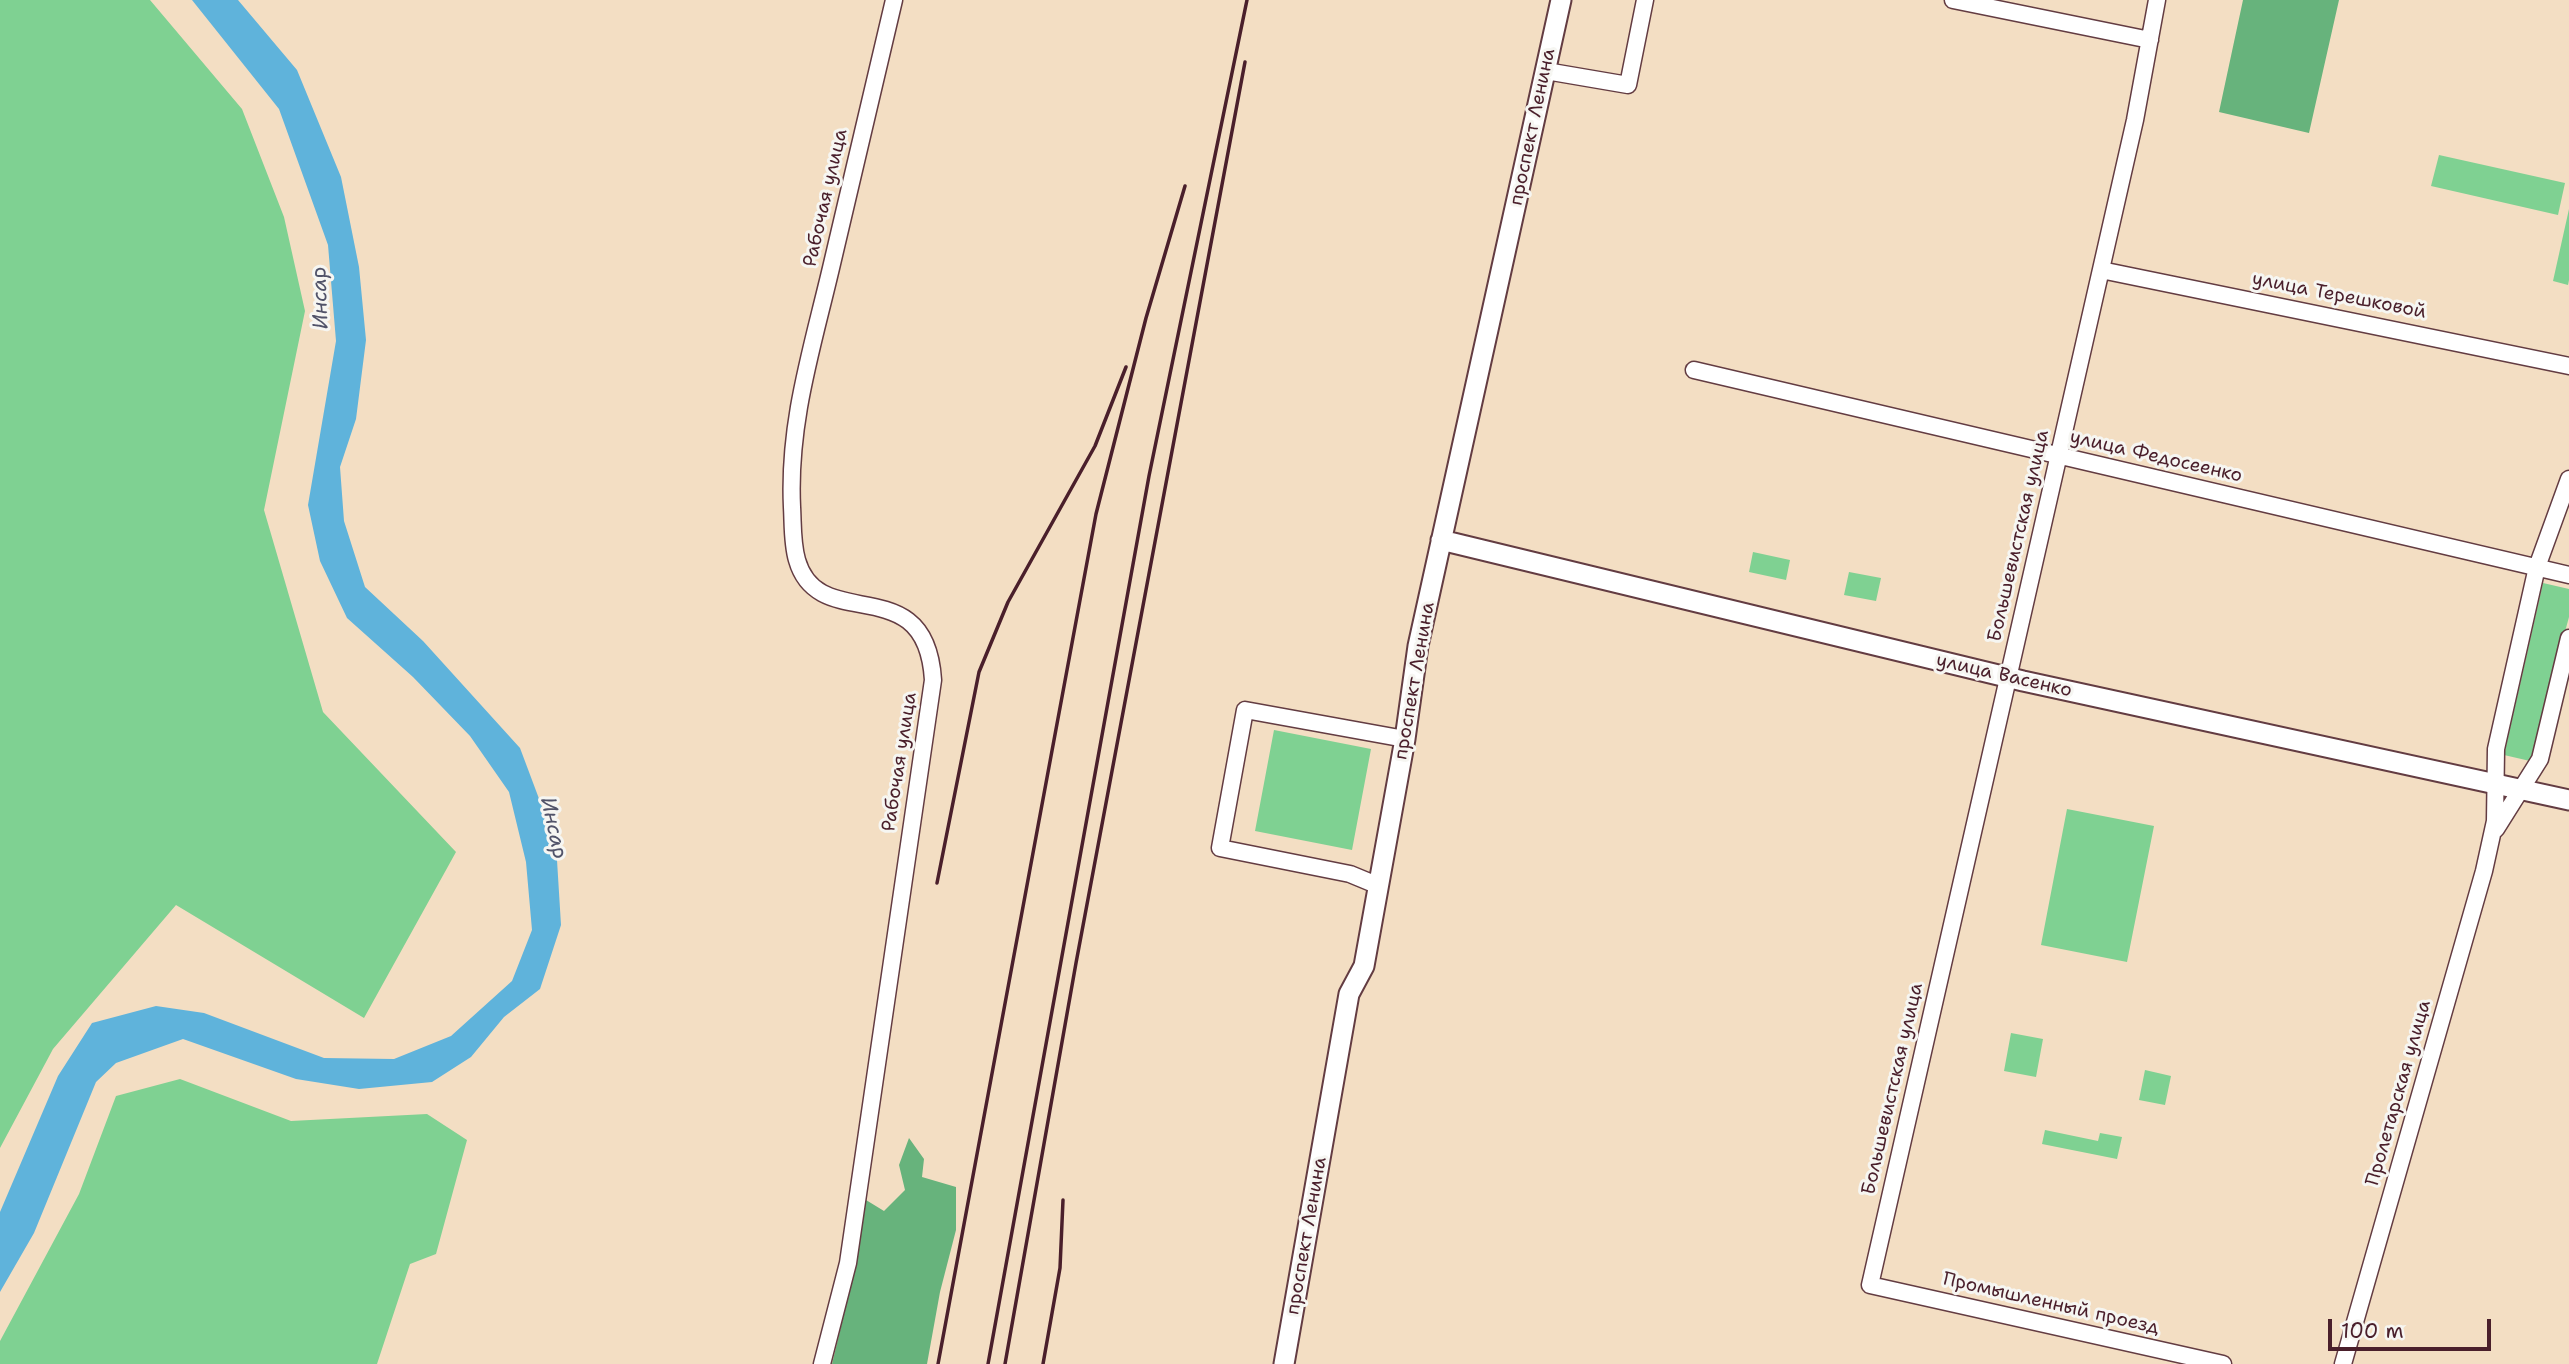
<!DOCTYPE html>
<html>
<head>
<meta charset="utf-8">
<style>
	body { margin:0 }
	#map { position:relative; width:2569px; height:1364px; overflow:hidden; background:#f3dec3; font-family:"Shantell Sans",sans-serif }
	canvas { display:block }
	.scale { position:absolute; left:2328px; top:1319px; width:163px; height:32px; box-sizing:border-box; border:4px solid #4a1f2b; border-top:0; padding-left:9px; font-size:21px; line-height:24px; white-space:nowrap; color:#4a1f2b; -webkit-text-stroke:5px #f6f6f2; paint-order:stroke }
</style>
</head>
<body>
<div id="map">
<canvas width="2569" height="1364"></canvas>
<div class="scale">100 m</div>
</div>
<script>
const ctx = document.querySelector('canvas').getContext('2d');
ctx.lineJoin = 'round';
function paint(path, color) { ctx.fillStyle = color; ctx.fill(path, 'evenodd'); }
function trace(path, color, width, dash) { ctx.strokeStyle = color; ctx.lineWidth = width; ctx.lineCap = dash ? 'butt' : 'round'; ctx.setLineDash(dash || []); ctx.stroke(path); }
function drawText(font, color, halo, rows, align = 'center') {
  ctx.font = font + ' "Shantell Sans",sans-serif'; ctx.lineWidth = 6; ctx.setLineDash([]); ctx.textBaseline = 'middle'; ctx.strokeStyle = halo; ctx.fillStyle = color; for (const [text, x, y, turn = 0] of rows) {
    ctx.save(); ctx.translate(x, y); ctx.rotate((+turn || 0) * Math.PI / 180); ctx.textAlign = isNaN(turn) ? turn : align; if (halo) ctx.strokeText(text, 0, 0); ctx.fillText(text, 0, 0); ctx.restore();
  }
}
paint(new Path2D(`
	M0,0H150L242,109L284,217L305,311L264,510L323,712L456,852L364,1018L176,905L53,1049L0,1148Z
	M2439,155L2565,183L2558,215L2431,186Z
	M2569,209V280L2568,285L2553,281Z
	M1753,552L1790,560L1786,580L1749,572Z
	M1849,572L1881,578L1876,601L1844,595Z
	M2543,583L2569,589V617L2530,761L2504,755Z
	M1274,730L1371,749L1352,850L1255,831Z
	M2067,809L2154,826L2127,962L2041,945Z
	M2011,1033L2043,1039L2036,1077L2004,1071Z
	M2145,1070L2171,1076L2165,1105L2139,1100Z
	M180,1079L291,1121L427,1114L467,1140L436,1254L410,1264L377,1364H0V1341L79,1194L116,1096Z
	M2045,1130L2098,1141L2100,1133L2122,1137L2117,1159L2042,1144Z`), '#7fd192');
paint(new Path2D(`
	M2243,0H2339L2309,133L2219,112Z
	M909,1138L924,1159L922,1177L956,1187V1230L940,1292L927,1364H832L853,1277L866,1200L884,1211L905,1190L899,1165Z`), '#67b37c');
paint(new Path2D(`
	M192,0H238L297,70L341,177L359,267L366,340L356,419L340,467L344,521L365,587L423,641L520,748L556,844L561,925L540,989L504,1017L471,1057L432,1082L359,1089L296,1079L183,1039L116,1063L96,1082L34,1233L0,1292V1212L58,1076L92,1023L156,1006L204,1013L324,1058L394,1059L451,1036L512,981L532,930L526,862L509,792L470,736L413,677L347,618L320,561L308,505L336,341L328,245L279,109Z`), '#5fb3db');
const minor = new Path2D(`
	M1953,0L2150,40
	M2157,0L2135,120L1870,1285L2223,1364
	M1546,71L1628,85L1645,0
	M2101,270L2569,366
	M1694,370L2569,575
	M2496,829L2540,759L2569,638
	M1379,886L1350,874L1220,848L1245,710L1405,739
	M822,1364L848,1263L933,680C926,566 819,637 797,560C792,543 793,524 792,507C788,423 812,349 831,268C852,179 873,89 894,0
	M2343,1364L2484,871L2495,821L2496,749L2537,567L2569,479`);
const major = new Path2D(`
	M1441,540L2023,681L2569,800
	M1284,1364L1349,994L1364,966L1405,739L1418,646L1561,0`);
trace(minor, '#633c42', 19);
trace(major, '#633c42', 23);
trace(minor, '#fff', 16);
trace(major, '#fff', 19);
trace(new Path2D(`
	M937,883L979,672L1008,602L1095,446L1126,367
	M938,1364L1096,514L1146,318L1185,186
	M988,1364L1149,476L1247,0
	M1005,1364L1076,963L1245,62
	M1043,1364L1060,1268L1063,1200`), '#4a1f2b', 3.5);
drawText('19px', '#4a1f2b', '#f6f6f2', [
	["проспект Ленина",1533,127,-78],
	["Рабочая улица",826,198,-77],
	["улица Терешковой",2339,296,11],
	["улица Федосеенко",2156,457,13],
	["Большевистская улица",2019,536,-77],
	["улица Васенко",2004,676,13],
	["проспект Ленина",1415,681,-80],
	["Рабочая улица",900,762,-81],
	["Большевистская улица",1893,1089,-77],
	["Пролетарская улица",2399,1093,-74],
	["проспект Ленина",1307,1236,-80],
	["Промышленный проезд",2051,1304,13]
]);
drawText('italic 21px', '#515369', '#f6f6f2', [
	["Инсар",321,298,-92],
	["Инсар",553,828,78]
]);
</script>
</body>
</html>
